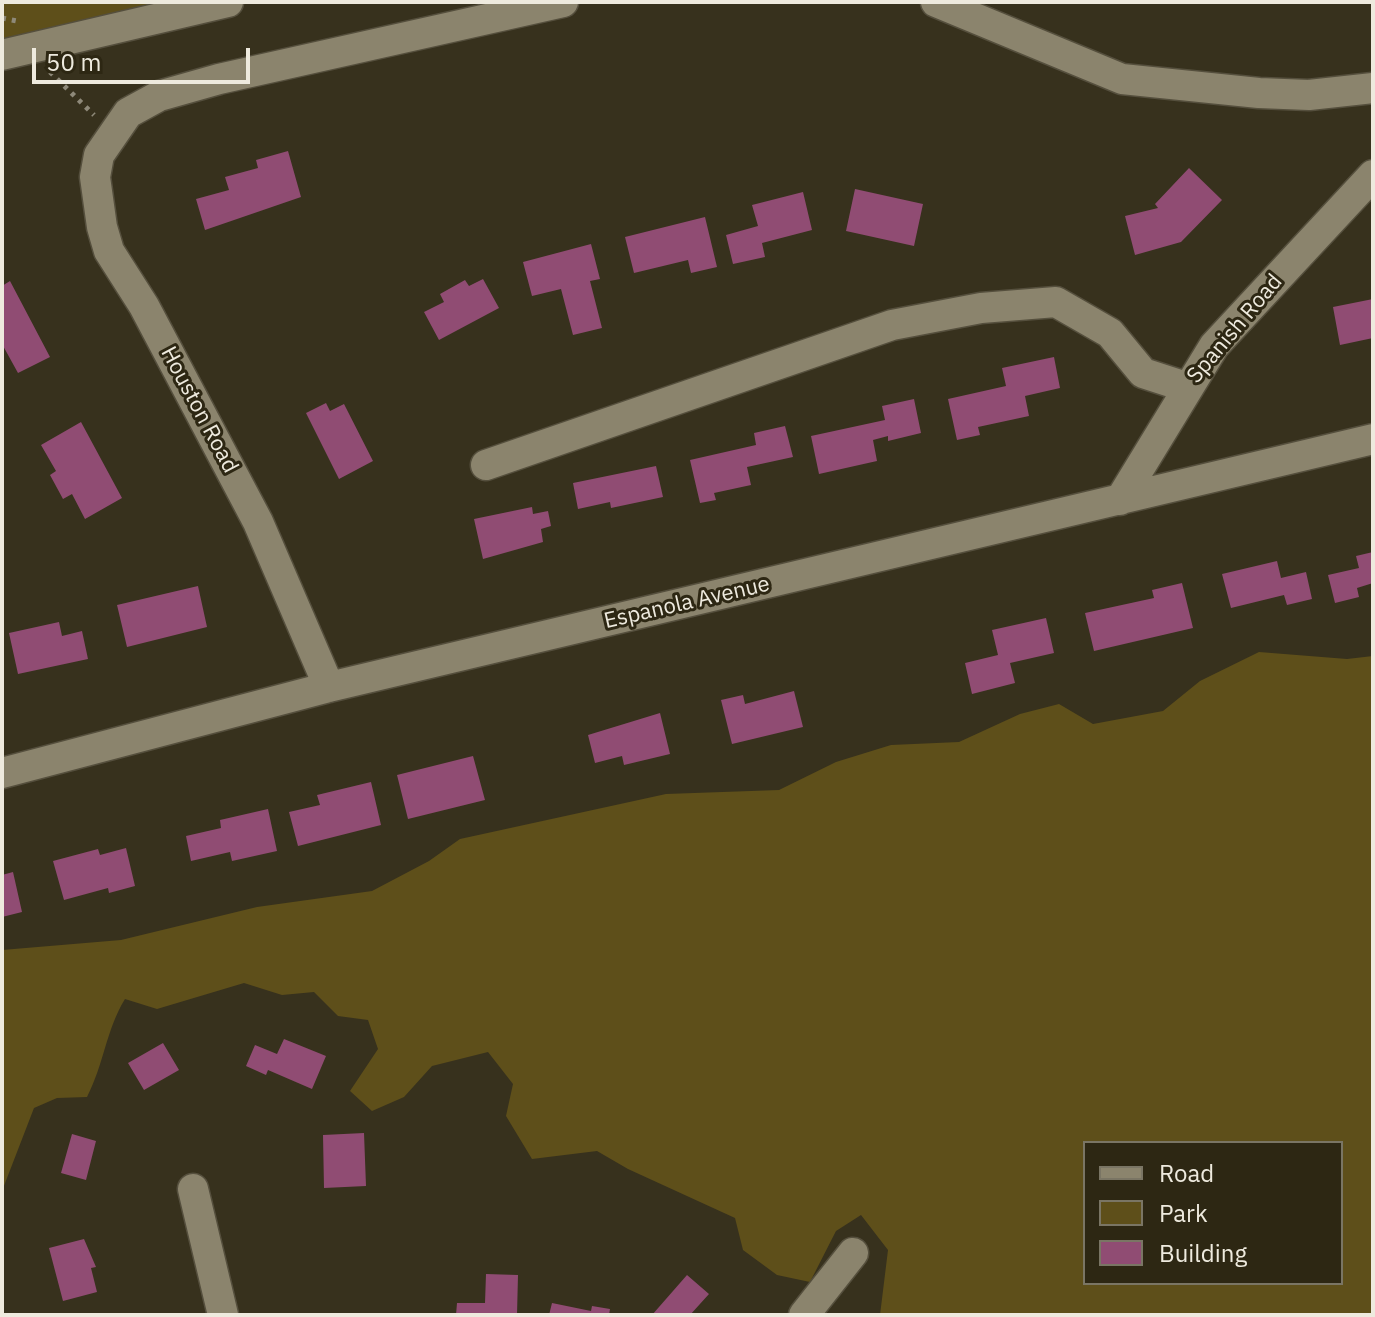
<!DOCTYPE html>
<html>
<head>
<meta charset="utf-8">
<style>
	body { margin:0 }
	#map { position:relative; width:1375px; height:1317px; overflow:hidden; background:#37311d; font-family:"IBM Plex Sans",sans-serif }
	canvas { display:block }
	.frame { position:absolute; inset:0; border:4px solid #eeeade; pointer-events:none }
	.legend { position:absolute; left:1083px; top:1141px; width:260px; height:144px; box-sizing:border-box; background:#2d2713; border:2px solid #7a7564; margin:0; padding:10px 14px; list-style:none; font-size:24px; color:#eeeade }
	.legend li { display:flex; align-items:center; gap:16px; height:40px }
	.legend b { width:40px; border:2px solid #7a7564 }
	.scale { position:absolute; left:32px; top:48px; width:218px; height:36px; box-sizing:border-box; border:4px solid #eeeade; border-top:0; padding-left:10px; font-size:24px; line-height:28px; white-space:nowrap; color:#eeeade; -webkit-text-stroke:6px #2d2713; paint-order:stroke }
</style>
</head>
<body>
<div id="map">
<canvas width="1375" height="1317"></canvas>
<div class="frame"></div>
<ul class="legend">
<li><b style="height:10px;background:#8b846d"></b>Road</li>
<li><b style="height:22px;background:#5e4f1a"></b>Park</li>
<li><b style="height:22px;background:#904c73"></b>Building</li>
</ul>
<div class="scale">50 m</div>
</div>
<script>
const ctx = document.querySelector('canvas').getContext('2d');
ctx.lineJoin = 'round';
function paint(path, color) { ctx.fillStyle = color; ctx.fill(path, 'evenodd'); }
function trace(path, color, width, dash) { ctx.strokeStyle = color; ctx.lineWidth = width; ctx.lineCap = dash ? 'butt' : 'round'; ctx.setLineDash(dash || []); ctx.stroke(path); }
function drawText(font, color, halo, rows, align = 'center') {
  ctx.font = font + ' "IBM Plex Sans",sans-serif'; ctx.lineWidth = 6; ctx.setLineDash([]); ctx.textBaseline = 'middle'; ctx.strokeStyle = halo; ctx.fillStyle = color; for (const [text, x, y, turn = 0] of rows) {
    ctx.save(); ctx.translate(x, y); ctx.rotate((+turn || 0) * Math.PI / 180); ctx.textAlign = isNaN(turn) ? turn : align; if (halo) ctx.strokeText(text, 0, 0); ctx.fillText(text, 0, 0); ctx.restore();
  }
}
paint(new Path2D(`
	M2,2H205L2,45Z
	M1259,652L1347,659L1373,656V1315H880L888,1250L861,1215L836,1231L810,1282L777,1275L743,1250L735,1218L628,1169L597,1151L532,1159L506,1116L513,1084L488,1052L432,1066L404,1097L372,1111L350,1091L378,1049L368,1020L338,1016L314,992L282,995L244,983L157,1009L125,999C106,1030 104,1064 87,1097L57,1098L34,1108L2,1191V950L121,940L257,907L372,891L429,861L460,839L666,794L779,790L836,762L891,745L959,742L1020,714L1059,704L1093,724L1163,711L1200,681ZM1085,1143H1341V1283H1085Z`), '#5e4f1a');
paint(new Path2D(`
	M288,151L301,197L205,230L196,199L229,190L225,177L258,168L256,160Z
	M1189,168L1222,200L1181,242L1135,255L1125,216L1158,208L1155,204Z
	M855,189L923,204L914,246L846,231Z
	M803,192L812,230L762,243L765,257L733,264L726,235L758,226L752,205Z
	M705,217L717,267L691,273L688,260L634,273L625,237Z
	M591,244L600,279L590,281L602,328L573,335L561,289L532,296L523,262Z
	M483,279L499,308L439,340L424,312L444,302L440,294L465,280L469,286Z
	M10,281L50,357L18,373L2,344V286Z
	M1373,299V338L1340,345L1333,307Z
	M1054,357L1060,388L1025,396L1029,416L978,427L980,435L957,440L948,399L1006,386L1002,368Z
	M914,399L921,433L888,441V436L873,440L877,461L819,474L811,436L885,420L882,406Z
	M326,403L330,411L344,404L373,461L339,479L306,413Z
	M81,422L122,498L85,519L72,494L63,499L50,475L56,471L41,445Z
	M785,426L793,457L747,467L751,485L714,493L716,500L700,503L690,460L756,445L754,433Z
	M656,466L663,497L611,508L610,502L578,509L573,483Z
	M532,507L533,514L548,511L551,526L541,529L543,542L483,559L474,519Z
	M1373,552V583L1357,588L1359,597L1335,603L1328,575L1359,568L1356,556Z
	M1277,561L1281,578L1306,572L1312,599L1287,605L1284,595L1231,608L1222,574Z
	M1182,583L1193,628L1094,651L1085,613L1154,598L1152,590Z
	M198,586L207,627L127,647L117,605Z
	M1046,618L1054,653L1010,663L1015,683L972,694L965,663L998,655L992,630Z
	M59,622L62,636L82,631L88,659L18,674L9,633Z
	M794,691L803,727L732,744L721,700L743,695L745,704Z
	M660,713L670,754L624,765L622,756L595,763L588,735Z
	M473,756L485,800L408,819L397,775Z
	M371,782L381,825L298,846L289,812L320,805L317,795Z
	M268,809L277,851L232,861L230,852L191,861L186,836L221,828L220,820Z
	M126,848L135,886L109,893L108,888L64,900L53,861L98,849L100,855Z
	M13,872L22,912L2,917V875Z
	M284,1039L326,1056L312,1089L268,1070L266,1075L246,1066L255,1045L277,1054Z
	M163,1043L179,1070L144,1090L128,1063Z
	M364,1133L366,1186L324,1188L323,1135Z
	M72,1134L96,1141L86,1180L61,1173Z
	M84,1239L96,1267L91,1268L97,1292L63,1301L49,1248Z
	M486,1274L518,1275L517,1315H456L457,1303H485Z
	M687,1275L709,1294L690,1315H652Z
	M552,1303L591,1311L592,1306L610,1309L609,1315H549Z`), '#904c73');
const minor = new Path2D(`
	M936,2L1122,79L1259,93L1309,95L1373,88
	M2,55L228,2
	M486,465L892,325L981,308L1056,302L1110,333L1143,373L1186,387
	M1120,500L1214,346L1373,175
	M329,687L258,522L144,306L109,251L102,227L95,177L99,155L128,113L159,96L219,79L563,2
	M2,773L329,687L1373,439
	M193,1189L223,1315
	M804,1315L853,1253`);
trace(minor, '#554f3d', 33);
trace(new Path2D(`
	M2,18L17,21
	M50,72L94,115`), '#8e8979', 5, [4, 6]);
trace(minor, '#8b846d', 30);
drawText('22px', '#eeeade', '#2d2713', [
	["Spanish Road",1235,329,-50],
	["Houston Road",199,410,62],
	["Espanola Avenue",687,603,-13]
]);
</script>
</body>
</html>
